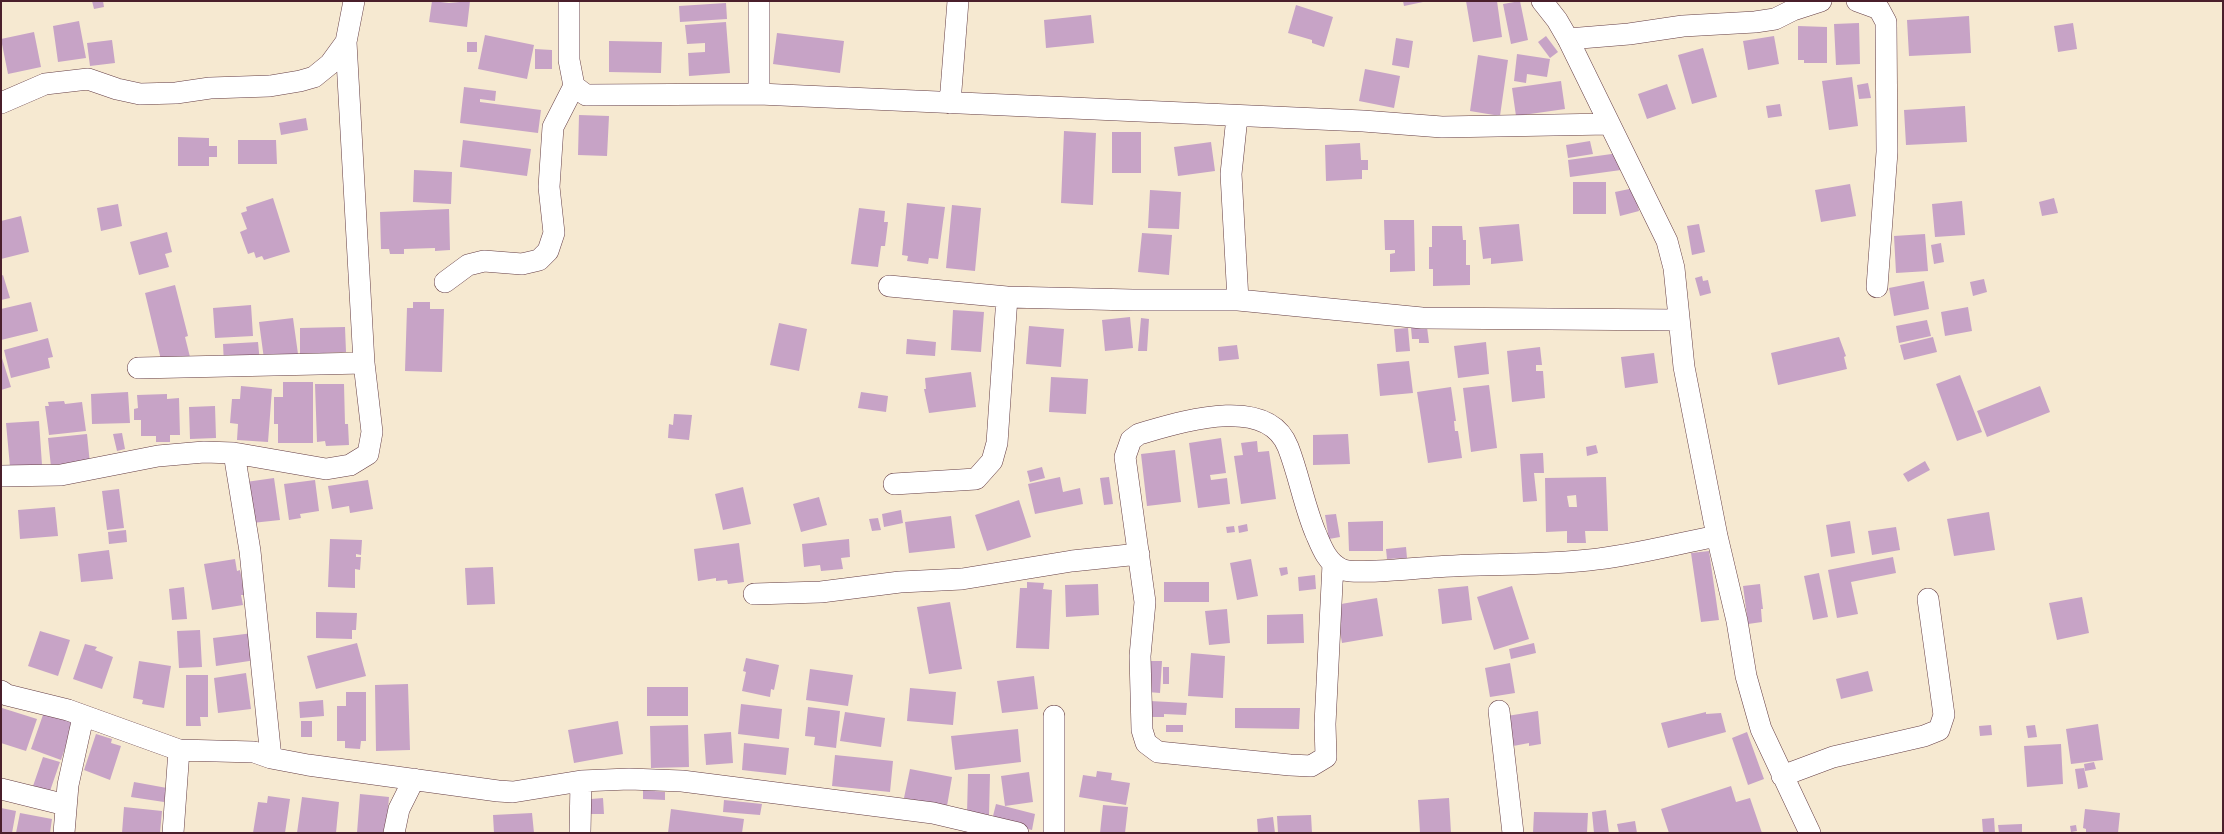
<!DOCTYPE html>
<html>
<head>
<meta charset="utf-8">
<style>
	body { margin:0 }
	#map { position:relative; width:2224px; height:834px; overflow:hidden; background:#f6e9d1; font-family:"Architects Daughter",sans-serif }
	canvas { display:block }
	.frame { position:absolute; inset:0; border:2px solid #4a1f2b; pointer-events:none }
</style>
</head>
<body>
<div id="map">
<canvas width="2224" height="834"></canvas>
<div class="frame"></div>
</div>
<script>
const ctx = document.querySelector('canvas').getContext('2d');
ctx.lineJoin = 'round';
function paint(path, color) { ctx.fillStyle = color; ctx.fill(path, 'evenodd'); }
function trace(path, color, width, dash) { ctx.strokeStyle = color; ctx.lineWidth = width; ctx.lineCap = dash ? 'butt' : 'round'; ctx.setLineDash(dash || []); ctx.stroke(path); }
paint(new Path2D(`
	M92,1H103L104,7L94,9Z
	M432,1L449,3L470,1L467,27L429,22Z
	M1403,1H1423V2L1404,6Z
	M1466,1H1497L1502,37L1473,42Z
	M1520,1L1528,40L1511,44L1503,4Z
	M726,3L727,19L680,22L679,6Z
	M1296,5L1333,17L1324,47L1312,43V40L1288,33Z
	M1091,15L1094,43L1046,48L1044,20Z
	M1969,16L1971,53L1909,56L1907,20Z
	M79,21L86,58L58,62L53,26Z
	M726,22L730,73L689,76L688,53L705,52V43L687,44L685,25Z
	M1859,23L1860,64L1836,65L1834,24Z
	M2073,23L2077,49L2058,52L2054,26Z
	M1798,26L1827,27V63H1804V60H1798Z
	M34,32L41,67L8,74L1,39Z
	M777,33L844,41L840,73L773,64Z
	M485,35L534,45L527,79L478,69Z
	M1546,36L1558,52L1550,58L1538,42Z
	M1774,36L1779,64L1748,70L1743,41Z
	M1396,38L1413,41L1409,68L1392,65Z
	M112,40L115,63L90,66L87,43Z
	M609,41L662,42L661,73L609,72Z
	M467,42H477V52H467Z
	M1703,48L1717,97L1692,104L1678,55Z
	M535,49L552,50V69H535Z
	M1517,54L1550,59L1547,77L1527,74L1526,83L1514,81Z
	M1478,55L1508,60L1500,116L1470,111Z
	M1365,69L1400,76L1394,108L1359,101Z
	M1852,77L1858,126L1829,130L1822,81Z
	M1561,81L1565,109L1516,116L1512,88Z
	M1868,83L1871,98L1859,99L1857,85Z
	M1667,84L1676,109L1647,119L1638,94Z
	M464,87L496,91L495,101L480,99V102L541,110L538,133L460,123Z
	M1780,104L1782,116L1768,118L1766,106Z
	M1965,106L1967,142L1906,145L1904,110Z
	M579,115L609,116L607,156L578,155Z
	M306,118L308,130L281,135L279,123Z
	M1064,131L1096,133L1093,205L1061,203Z
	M1112,132H1141V173H1112Z
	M178,137L209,138V146H217V157H209V166H178Z
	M238,140H276L277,164H238Z
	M463,140L531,149L527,176L460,167Z
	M1590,141L1593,154L1568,158L1566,145Z
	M1211,142L1215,171L1178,176L1174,147Z
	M1360,143L1361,160H1368V170H1362V179L1326,181L1325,145Z
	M1619,153L1621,170L1570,177L1568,160Z
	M414,170L452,172L451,204L413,202Z
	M1573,182H1606V214H1573Z
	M1850,184L1856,216L1821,222L1815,190Z
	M1634,188L1639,211L1620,216L1615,192Z
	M1150,190L1181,192L1179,229L1148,228Z
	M273,198L290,252L264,260L262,256L256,258L254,252L248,254L240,232L247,229L241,213L247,211L246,207Z
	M2054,198L2058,213L2042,216L2039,202Z
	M1962,201L1965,235L1935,237L1932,204Z
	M907,203L945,207L938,259L929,258L928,264L907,261L908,256L902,255Z
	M118,204L122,226L101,231L97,208Z
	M952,205L981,208L975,271L946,268Z
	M859,208L885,211L884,222H888L885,246H881L878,267L851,264Z
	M449,209L450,250L435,251V248L404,249V254H390L389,249H381L380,212Z
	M21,216L29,252L1,259V221Z
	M1384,220H1414L1415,271L1390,272V254L1395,253V250H1385Z
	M1519,224L1523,261L1491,264V258L1483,259L1479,227Z
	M1699,224L1705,252L1692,255L1687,226Z
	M1432,226H1462L1463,240H1466V265H1470V285L1433,286V269H1429V247H1432Z
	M167,232L172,252L165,254L169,267L139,275L130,242Z
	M1142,233L1172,235L1169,275L1138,272Z
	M1925,234L1928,271L1896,273L1894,236Z
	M1941,243L1944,262L1934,264L1931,245Z
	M3,275L10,298L1,300V276Z
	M1702,276L1703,281L1708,280L1711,293L1700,296L1695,278Z
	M1984,279L1987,292L1973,296L1970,282Z
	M1924,281L1929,309L1894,316L1889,288Z
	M175,285L188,336L185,337L190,357L162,364L145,293Z
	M31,302L38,331L1,340V309Z
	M413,302H430V309H444L442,372L405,371L407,308H413Z
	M251,305L253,336L215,338L213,308Z
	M1968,307L1972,331L1945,336L1941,312Z
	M953,310L984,312L981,352L951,350Z
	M1130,317L1133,348L1105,351L1102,320Z
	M293,318L298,354L264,359L259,322Z
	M1141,318L1149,319L1147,351H1138Z
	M1927,320L1931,336L1899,343L1896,326Z
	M779,323L807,329L799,371L770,365Z
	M1029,326L1064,329L1061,367L1026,364Z
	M345,327L346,352L300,354V328Z
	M1427,327L1429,343H1419V339H1412L1411,328Z
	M1408,328L1410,351L1396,352L1394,329Z
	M1839,337L1846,356L1844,357L1847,369L1778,385L1771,353Z
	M1933,337L1937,352L1904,360L1900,345Z
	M48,338L53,357L48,358L50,368L11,378L4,350Z
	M907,339L936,342L935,356L906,354Z
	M258,342L260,363L224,365L223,344Z
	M1486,342L1489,374L1458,378L1454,346Z
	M1237,345L1239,359L1219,361L1218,347Z
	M1540,347L1542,365H1536V371H1543L1545,398L1512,402L1507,351Z
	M1654,353L1658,383L1625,388L1621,357Z
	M1,355L11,387L1,390Z
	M1409,361L1413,393L1380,396L1377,364Z
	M971,372L976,407L929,413L924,389H926L925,378Z
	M1960,375L1982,432L1957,441L1936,384Z
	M1051,377L1088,379L1086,414L1049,412Z
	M283,382H313V443H278V424H274V397H283Z
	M315,384H344L345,424H348L349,445L326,446L325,441L317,442Z
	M1489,385L1497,448L1471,452L1463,388Z
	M241,386L272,389L268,442L237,440L238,424L230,423L232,399H240Z
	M2040,386L2050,412L1987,437L1977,411Z
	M1451,387L1456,421H1454L1455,431H1458L1462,458L1428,463L1417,392Z
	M128,392L130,423L92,424L91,394Z
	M861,392L888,396L886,412L858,408Z
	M167,394V399L179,398L180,435H170V442H156V436H141V420H134V409L138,408L137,395Z
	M64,401L65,404L82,402L86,431L49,435L45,406H49L48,402Z
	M215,406L216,438L190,439L189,407Z
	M674,414L692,415L689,440L668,438L669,424L673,425Z
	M39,421L42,465L10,467L6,423Z
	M122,433L125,449L117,451L113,434Z
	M87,434L90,464L51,467L48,438Z
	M1348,434L1350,464L1313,465V435Z
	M1221,438L1226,473L1210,475L1211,480L1227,478L1230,504L1198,508L1189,443Z
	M1257,441L1258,452L1269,451L1276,499L1241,504L1234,456L1243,455L1241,443Z
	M1596,445L1598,453L1587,456L1586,447Z
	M1175,450L1181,502L1147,506L1141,454Z
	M1543,453L1544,473H1534L1537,501L1523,502L1520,454Z
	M1925,461L1930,470L1908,482L1903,474Z
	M1042,467L1045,478L1030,482L1027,471Z
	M1060,477L1063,492L1080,488L1083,504L1035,514L1028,484Z
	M1109,477L1113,504L1104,505L1100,478Z
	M1606,477L1608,531H1585L1586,543H1567V531L1546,532L1545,478ZM1576,495L1577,507H1569L1567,496Z
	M274,478L280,520L252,523L246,482Z
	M315,480L319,511L300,514L301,518L289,520L284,484Z
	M368,480L373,509L350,513L349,506L332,509L328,486Z
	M743,487L751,524L723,530L715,494Z
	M119,489L124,528L107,530L102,491Z
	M819,497L827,525L801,532L793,504Z
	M1019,500L1031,537L987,551L975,515Z
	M55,507L58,536L20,539L18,510Z
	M901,510L903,523L884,527L882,514Z
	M1989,512L1995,550L1954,556L1947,519Z
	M1336,514L1340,537L1329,539L1325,515Z
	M951,516L955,548L909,553L905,522Z
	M878,518L881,530L872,531L869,519Z
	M1383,521V551H1349L1348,522Z
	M1850,521L1855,553L1831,557L1826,525Z
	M1247,524L1248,531L1239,533L1238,526Z
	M1234,526L1235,532L1227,533L1226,527Z
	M1896,527L1900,550L1872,555L1868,531Z
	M126,530L127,542L109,544L108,532Z
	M330,539L362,540L361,555L356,554V557H361L360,570L355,569V588L328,587Z
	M849,539L850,557L841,558L843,569L821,571L820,565L804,567L802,544Z
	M739,543L744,582L728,584L727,580L716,581V578L698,581L694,549Z
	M1406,547L1407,558L1387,559L1386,549Z
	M109,550L113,579L81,582L78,554Z
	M1709,551L1719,620L1701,622L1691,553Z
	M1893,557L1896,573L1851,582L1858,614L1837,618L1828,570Z
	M235,559L237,571L240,570L245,595H241L243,605L212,610L204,564Z
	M1251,559L1258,596L1237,600L1230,563Z
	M493,567L495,604L467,605L465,568Z
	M1287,567L1288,574L1281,576L1279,568Z
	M1819,573L1828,617L1813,620L1804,576Z
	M1315,575L1316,589L1299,591L1298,577Z
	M1027,582L1044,583L1043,589L1052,590L1049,649L1016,648L1020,588H1027Z
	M1164,582H1209V602H1164Z
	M1098,584L1099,615L1066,617L1065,585Z
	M1760,584L1763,609H1761L1762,622L1748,624L1743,586Z
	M1468,586L1472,620L1442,624L1438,589Z
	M1512,586L1529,639L1494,650L1477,597Z
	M184,587L187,619L172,620L169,589Z
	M2082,597L2089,633L2057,640L2049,603Z
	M1377,598L1383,636L1342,643L1335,605Z
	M950,602L962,669L929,674L917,607Z
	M1227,609L1230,643L1209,645L1205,611Z
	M316,612L357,613L356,630H352V639L316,638Z
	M1303,614L1304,643L1267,644V615Z
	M200,630L202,667L179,668L177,631Z
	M40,631L70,640L58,676L28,666Z
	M253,633L256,660L216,666L213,638Z
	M357,643L366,676L316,689L307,656Z
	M1534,643L1536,653L1511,659L1509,649Z
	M85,644L97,647L95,650L113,657L102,689L73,679Z
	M1191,653L1225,656L1223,698L1188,696Z
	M746,658L779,665L774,690L771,689L770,697L742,691L746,672L743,671Z
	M139,661L171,666L164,708L142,704L143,700L133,698Z
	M1149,661H1162L1160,693L1148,692Z
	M1510,663L1515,693L1490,697L1485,668Z
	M1163,667H1169V684H1163Z
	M810,669L853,675L848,706L806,700Z
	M1868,671L1873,691L1841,699L1836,679Z
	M246,673L251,709L218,713L214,678Z
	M186,675H208V717H200L201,726H186Z
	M1034,676L1038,709L1002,713L997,681Z
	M408,684L410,750L376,751L375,685Z
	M647,687H688V716H647Z
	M910,688L956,692L953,725L907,721Z
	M346,692H366V741H361L360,749L345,748V741H337V706H346Z
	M323,700L324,716L300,718L299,702Z
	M1150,701L1187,703L1186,715L1164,714V717H1149Z
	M741,704L782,709L779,739L738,734Z
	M808,707L840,711L836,748L814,745L815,737L805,736Z
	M2,708L37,719L26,751L1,743Z
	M1235,708H1300L1299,729L1235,728Z
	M1538,711L1541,744L1529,746V743L1508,747L1507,716Z
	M44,712L74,722L61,760L31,749Z
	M845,712L885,718L881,747L840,741Z
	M1706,712V714L1721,713L1726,732L1668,748L1661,723Z
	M301,721H312V737H301Z
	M618,721L623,754L574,763L568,730Z
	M2098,724L2103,760L2071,764L2066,729Z
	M688,725L689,767L651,768L650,726Z
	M1166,725H1183V732H1166Z
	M1991,725L1992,735L1980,736L1979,726Z
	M2035,725L2037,737L2028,738L2026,726Z
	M1018,729L1021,762L955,770L951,736Z
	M731,732L733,763L706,765L704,734Z
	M1747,732L1764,779L1748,785L1732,738Z
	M96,734L112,739L111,743L121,746L110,780L84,770Z
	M744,743L789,748L786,775L742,770Z
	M2061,744L2063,784L2027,787L2024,746Z
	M835,755L893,761L890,792L832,786Z
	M43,757L60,762L50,791L33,786Z
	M2094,762L2096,769L2085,771L2084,764Z
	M2084,768L2088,787L2078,789L2075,769Z
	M910,769L952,777L947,806L904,798Z
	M1097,771L1112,773L1111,780L1130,783L1126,805L1079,797L1083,775L1096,777Z
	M1029,772L1033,802L1005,806L1001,776Z
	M968,774H990L989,815L967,814Z
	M134,782L167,788L164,802L131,797Z
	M1731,786L1736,802L1750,798L1762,833H1669L1661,809Z
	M643,790L665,792V800L643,799Z
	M360,794L389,797L386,833H357Z
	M268,796L290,799L285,833H253L258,802L267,803Z
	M302,797L339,802L336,833H297Z
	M603,798L604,814H591V799Z
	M1449,798L1451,833H1420L1418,800Z
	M724,800L762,804L760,815L723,812Z
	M996,804L1035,814L1032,830L992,820Z
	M1103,805L1128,807L1125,833H1100Z
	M124,807L162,811L160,833H122Z
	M1,808L16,811L12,833H1Z
	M671,809L744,819L742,833H668Z
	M2085,809L2120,813L2118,833H2086V829L2083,828Z
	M1606,810L1609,833H1594L1592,812Z
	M1534,812L1588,813L1587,833H1533Z
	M20,813L52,819L50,833H16Z
	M532,813L534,833H494L493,815Z
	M1311,815L1312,833H1278L1277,816Z
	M1273,817L1275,833H1258L1257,819Z
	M1994,818L1995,833H1983L1982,819Z
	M1635,821L1637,833H1619L1617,824Z
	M2022,824V833H1999L1998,825Z
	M2076,825L2077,831L2071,832L2070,826Z`), '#c7a3c6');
const street = new Path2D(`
	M569,1V60L574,86L586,95L759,94L1363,121L1442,127L1609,124
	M759,1V94
	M1542,1L1557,20L1568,39L1667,241L1674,268L1684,367L1717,536L1737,621L1746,676L1761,729L1810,833
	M1857,1L1879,9L1886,22L1887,152L1877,287
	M1568,39L1629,34L1683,26L1755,22L1775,19L1793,10L1821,1
	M1,103L45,84L88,79L117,89L140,94L176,93L210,88L270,86L300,81L314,77L330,64L346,42L354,1
	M950,103L958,1
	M1237,117L1231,174L1238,300
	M445,282L468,265L484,261L522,264L539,260L548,251L554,233L549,187L553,127L574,86
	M889,286L1007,297L1133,300H1238L1422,318L1678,320
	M138,368L364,363
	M234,453L250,551L271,758
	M1,476L61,475L158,456L204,452L234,453L326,469L350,465L368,454L372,432L364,363L346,42
	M894,484L976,479L992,461L997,443L1007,297
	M1333,564L1325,724L1326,757L1311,766L1290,765L1158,752L1146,743L1142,730L1140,656L1145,602L1125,457L1131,440L1139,434C1178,423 1267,393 1288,447C1299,475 1304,506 1316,534C1322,548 1327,562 1341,569C1352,575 1417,568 1433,567C1485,563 1537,566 1589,560C1632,556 1675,544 1717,536
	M754,594L821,592L900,582L962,579L1072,561L1139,554
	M1,691L7,695L68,710L179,750L254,752L271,758L308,765L498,791L513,792L581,781L629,779L682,781L933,813L1018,833
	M1499,711L1513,833
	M1782,776L1833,757L1924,736L1939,730L1944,715L1928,599
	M1,789L66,805
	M64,833L68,785L83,717
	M173,833L179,750
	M394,833L399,809L414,779
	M580,833L581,781
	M1054,833V716`);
trace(street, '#643d44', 22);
trace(street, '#fff', 21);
</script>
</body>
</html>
